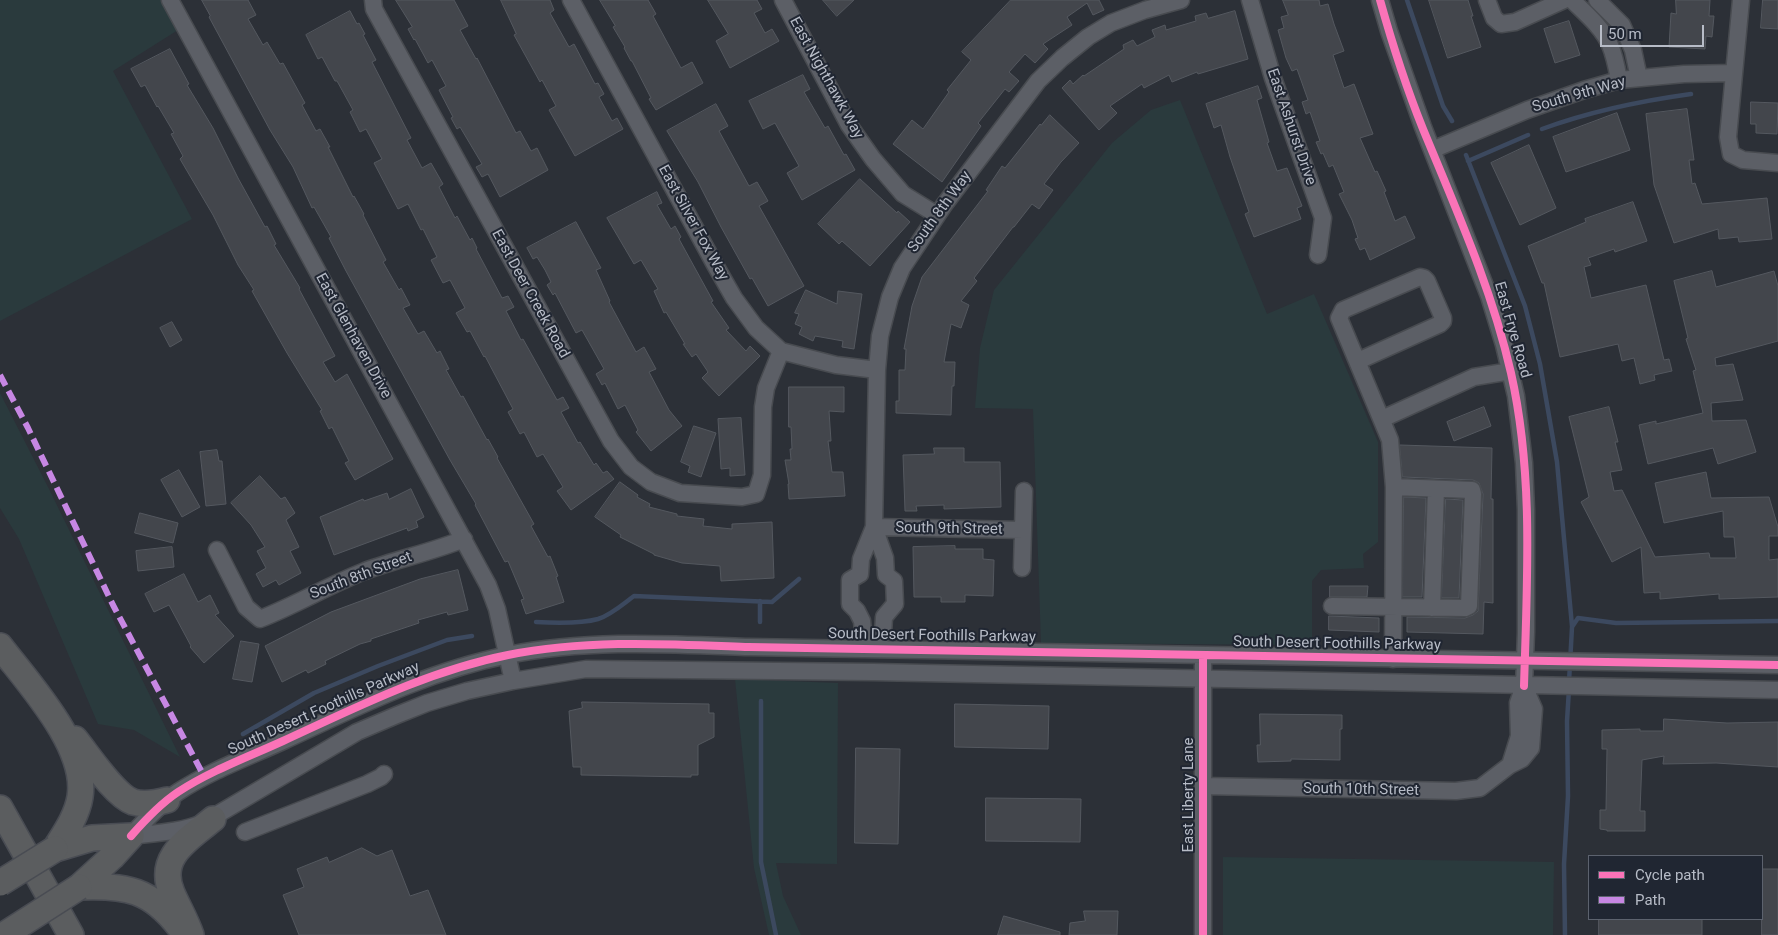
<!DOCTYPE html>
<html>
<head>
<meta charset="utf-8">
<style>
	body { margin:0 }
	#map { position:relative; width:1778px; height:935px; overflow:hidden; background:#2c3037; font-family:Roboto,sans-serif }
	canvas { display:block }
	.legend { position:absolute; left:1588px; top:855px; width:175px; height:65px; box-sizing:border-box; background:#202632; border:1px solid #5c626e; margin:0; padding:6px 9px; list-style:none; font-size:15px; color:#b7bcc7 }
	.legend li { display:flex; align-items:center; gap:10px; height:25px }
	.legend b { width:25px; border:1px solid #5c626e }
	.scale { position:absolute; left:1600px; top:25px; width:104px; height:22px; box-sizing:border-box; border:2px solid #b7bcc7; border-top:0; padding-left:6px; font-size:15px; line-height:18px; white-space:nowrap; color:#b7bcc7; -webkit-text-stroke:4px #202632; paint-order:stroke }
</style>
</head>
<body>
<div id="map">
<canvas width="1778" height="935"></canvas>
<ul class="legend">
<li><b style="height:6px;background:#fb73b8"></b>Cycle path</li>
<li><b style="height:6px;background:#c787e3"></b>Path</li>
</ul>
<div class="scale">50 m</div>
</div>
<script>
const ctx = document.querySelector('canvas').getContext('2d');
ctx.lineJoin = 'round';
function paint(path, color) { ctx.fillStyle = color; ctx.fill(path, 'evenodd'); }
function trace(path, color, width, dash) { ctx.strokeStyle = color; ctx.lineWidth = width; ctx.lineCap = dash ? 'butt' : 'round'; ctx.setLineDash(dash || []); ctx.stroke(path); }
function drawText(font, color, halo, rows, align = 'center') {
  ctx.font = font + ' Roboto,sans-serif'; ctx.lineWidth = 4; ctx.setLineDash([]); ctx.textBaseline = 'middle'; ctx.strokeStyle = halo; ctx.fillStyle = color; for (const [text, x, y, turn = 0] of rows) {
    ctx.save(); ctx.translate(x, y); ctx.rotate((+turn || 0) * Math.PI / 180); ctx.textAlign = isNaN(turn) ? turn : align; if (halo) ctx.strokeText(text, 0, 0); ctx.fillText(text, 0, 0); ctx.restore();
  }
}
paint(new Path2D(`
	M0,0H163L178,30L113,71L192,219L0,321Z
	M1180,100L1267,314L1314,294L1378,442V542L1363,554L1364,568L1321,570L1312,581V645L1041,643L1033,409L975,408L980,348L994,290L1112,143L1151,110Z
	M0,393L50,491L180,757L134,730L98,724L19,539L0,508Z
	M735,679L838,683L837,864L776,863L783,896L801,935H769L754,868Z
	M1223,857L1554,862L1553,935H1223Z`), '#2a3a3d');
trace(new Path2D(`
	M1407,0L1443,106L1452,121
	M1542,129C1591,111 1640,101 1691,94
	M1466,155L1525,306L1540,364L1557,462L1572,626
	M1468,161L1528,135
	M536,622C555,623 580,624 598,619C611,615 623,604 634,596L772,602L799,579
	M760,622V601
	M1569,682L1572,627L1578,618L1616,623L1778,621
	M761,701V862L776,935
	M243,734L314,693L378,666L447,640L472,636
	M1565,935L1564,864L1568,796L1567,721L1569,689`), '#3c495f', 4.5);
const building = new Path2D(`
	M202,0H248L256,15L248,19L263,45L267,42L280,64L283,63L305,103L302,105L316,131L320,129L330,147H328L353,197L354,196L364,214L363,215L386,260L383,262L399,290L401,288L410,305L403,308L418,334L424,331L437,353L440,351L449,369L446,370L461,397L463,396L487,440L488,439L498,457L497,458L534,524L531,526L548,557L550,556L558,576L556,577L564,602L526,614L521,600L524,599L508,561L505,562L475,505L476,504L450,460L346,271L329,238L331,237L314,207L312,208L293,167L270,130L209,17L210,16Z
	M396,0H454L468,26L460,30L476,59L477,58L516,133L520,131L531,151L537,148L548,170L500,197L488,174L482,177L476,167L482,164L460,127L457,129L451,118L453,117L439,90L446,86L432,60L428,63L415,39L414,40L408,29L412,27Z
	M501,0H550L554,10L550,13L569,47L574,44L595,84L598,83L604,94L599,97L612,121L617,118L623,129L575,156L549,110L556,106L542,80L540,82L514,35L516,34Z
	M600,0H648L656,14L653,16L681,68L692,62L703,83L656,110L649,99L651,98L632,61H631L624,48L625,47L613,27L615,26Z
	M708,0H757L762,9L754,13L765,33L772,29L779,41L730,68L716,41L728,34Z
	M823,0H854L837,16Z
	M1011,0H1099L1104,10L1093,15L1087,3L1067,17L1072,25L1043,44L1048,49L1035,63L1025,54L1009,72L1019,81L1009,92L1005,89L978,123L981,126L942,182L893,144L912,120L923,129L949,92L947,90L971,60L962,52Z
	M1283,0H1319L1320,6L1328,4L1334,24L1344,51L1333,55L1344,88L1354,84L1373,134L1360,138L1375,172L1377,171L1386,191L1384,192L1395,221L1405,216L1415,238L1370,260L1365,248L1360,250L1355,239L1358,238L1352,220L1339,194L1344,192L1333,165L1329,167L1323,153L1321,154L1316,142L1320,141L1310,112L1306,114L1302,102L1308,100L1297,69L1292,71L1286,58L1278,30L1284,28L1281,17L1288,15Z
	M1429,0H1468L1473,16H1471L1481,47L1448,58Z
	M1676,0H1710L1709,16H1714L1712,37L1706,36L1705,49L1669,47L1671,13L1676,14Z
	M1763,0H1778V29L1761,28Z
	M350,11L357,24L359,23L365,34L363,35L376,60L372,62L411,138L407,140L422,168L431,163L443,184L439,187L455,218L457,216L470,240L472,238L477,248L476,249L502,298L508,296L514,307L506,311L521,340L523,339L557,400L563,397L569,408L561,412L578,443L580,442L594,465L596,463L603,473L607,471L614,479L571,510L557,491L563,487L543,454L537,457L524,432L520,434L508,412L513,409L485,356L484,357L470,331L467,332L456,313L465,308L450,280L443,283L431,260L437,257L423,229L421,230L408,204L398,209L374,163L382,159L366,129L360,132L350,112L353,110L337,81H335L322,57L318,59L306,35Z
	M1235,11L1248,59L1198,74L1197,72L1172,82L1169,75L1144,88L1142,84L1110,106L1117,113L1099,130L1062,88L1070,80L1073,84L1083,75L1084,76L1124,49L1123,45L1133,40L1137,46L1155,37L1152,30L1165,25L1166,30L1196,21L1195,16L1206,13L1208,18Z
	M1569,21L1580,55L1555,63L1544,29Z
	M170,49L189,84L187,85L213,128L238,178L265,227L267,226L276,244L274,245L300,288L299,289L335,356L323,362L335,382L347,374L393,459L355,480L345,463L349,461L332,427L329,429L320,411L322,410L287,353L252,291L254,290L238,265L213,215L180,159L183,156L171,134L174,133L158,106L157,107L145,85L141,87L131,69Z
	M803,75L810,89L804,92L825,128L828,126L844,155L846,154L855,170L802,200L787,173L799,166L775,123L763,129L749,101Z
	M1258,86L1262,98L1257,100L1269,142L1267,143L1277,171L1287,168L1302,206L1297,208L1301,219L1254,237L1245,214L1249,212L1230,157L1221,125L1214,128L1206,104Z
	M1751,102L1778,103L1777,134L1756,133V124H1751Z
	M716,104L728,126L719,131L749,186L757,182L768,201L759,206L804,286L768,306L752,278L750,279L721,227L698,182L667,131Z
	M1687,109L1694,160H1689L1692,184L1695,183L1702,204L1767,198L1772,239L1739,242L1738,237L1719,239L1718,229L1674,243L1654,185L1646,114Z
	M1617,113L1630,150L1566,172L1553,137Z
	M1050,115L1079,143L1061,162L1044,184L1053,190L1039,209L1032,204L1014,227H1013L974,278L977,281L961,301L969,305L961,328L951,324L944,362H955L954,386H952L951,415L896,413V401H899V370H905L906,349H904L912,306L922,277L988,191L986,190L1002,166L1005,168L1040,124L1041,125Z
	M1529,145L1556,208L1520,225L1491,163Z
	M860,179L897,213L898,211L910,222L870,266L842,241L839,244L818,224Z
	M657,192L662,203L657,205L671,229L675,226L681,237L679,239L713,301L711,302L729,328L726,330L746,351L750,346L760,356L719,396L702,378L708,372L696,354L692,357L683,344H685L666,312L664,313L654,291L658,289L641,260L634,264L607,218Z
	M1633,202L1647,241L1615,252L1614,249L1588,258L1591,265L1584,267L1591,298L1646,285L1664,360L1669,359L1672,371L1654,375L1655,380L1640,384L1634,358L1622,361L1618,344L1560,357L1544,283H1542L1528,246L1586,222L1585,219Z
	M576,222L601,268L596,270L610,301L609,302L636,352L644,347L656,369L649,372L669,410L682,426L651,451L636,432L638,430L625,405L618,409L605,383L602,385L596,374L604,369L582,330L576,333L555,293L553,295L547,285L551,282L545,270L537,257L533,259L527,248Z
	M1712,271L1716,287L1774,271L1778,286V341L1715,358L1716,366L1733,364L1743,400L1711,403L1712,421L1746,420L1756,452L1718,464L1713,448L1648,464L1639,425L1656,421V424L1703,413L1693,371L1696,370L1686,339L1688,338L1674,281Z
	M806,290L837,304L838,291L862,294L854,349L842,347L843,341L815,336L813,341L799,334L802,327L795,324L799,314L795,313Z
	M172,322L182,340L170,347L160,328Z
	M789,387H844V412L829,411L831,441H828L832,472H843L845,496L789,499L788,484H789L785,460H791L790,449H792L791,427H789Z
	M1484,407L1491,426L1454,441L1447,422Z
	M1609,407L1618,442H1615L1622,470L1610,472L1614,491L1622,490L1655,557L1709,553L1710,558H1736L1734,537H1724L1723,511L1664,523L1655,483L1706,472L1711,498L1769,497L1778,527V536H1769V560L1778,559V597L1719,599V594L1660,599V592L1644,593L1641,547L1612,562L1581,502L1589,497L1569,417Z
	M741,418L745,475L730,476V468L721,469L718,419Z
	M694,426L716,433L701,477L688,472L690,466L681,462Z
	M1400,445L1492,448L1491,499H1493V603L1484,602L1483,634L1407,632V617L1465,618L1473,615L1478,611L1483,494L1479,483L1473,480L1403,477Z
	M934,448H964V462H1000L1001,507L944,509V505L916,506L917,511H905L903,455L934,454Z
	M217,450L219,461H222L226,504L206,506L200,452Z
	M179,470L200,507L182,517L161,480Z
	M260,476L281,499L285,497L295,513L286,520L299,547L290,551L301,573L279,585L276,580L263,587L256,574L266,568L257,551L265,547L251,525L231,503Z
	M620,482L638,495L637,497L650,504L649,507L677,514V516L704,519L703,526L732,529V524L772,522L774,578L721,581L720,566L682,563L654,555V554L620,537L621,535L595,517Z
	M411,489L424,517L416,521L418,527L408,531L407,528L334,555L320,517L363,499L364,501L387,493L389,499Z
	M1404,497L1426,498L1422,597H1403Z
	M1446,499L1463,500L1459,598H1442Z
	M140,513L178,523L173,543L135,533Z
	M955,546V549H983V559L994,560L993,596L965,595V602H941V597H914L913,547Z
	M172,547L174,567L138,571L136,551Z
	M458,570L468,610L448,615L447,612L418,620L419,623L371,639V641L360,644L325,661L326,664L308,673L306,670L282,682L265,646L331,612L420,579Z
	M184,574L198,602L210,595L219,613L215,615L234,636L204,663L190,647L191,646L169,605L154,612L145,594Z
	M1330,586H1368L1367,597H1330Z
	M1329,616L1379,618V632L1329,630Z
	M241,641L259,644L252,682L233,679Z
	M582,702L709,704V713H714V737L698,745V775H691V777L581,775V767H573L569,711L582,708Z
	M955,704L1049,706L1048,749L955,747Z
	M1260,714L1342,715V729H1340V760L1291,759V761L1258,762L1257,745H1260Z
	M1664,719L1727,723L1778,722V767L1716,763L1663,764L1664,756L1642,760L1640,811H1645V831H1607V830L1600,829V810H1606L1607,749H1602V730L1640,729V731H1663Z
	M856,748L900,749L898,844L855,843Z
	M986,798L1081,799L1080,842L986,841Z
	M362,848L377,856L392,850L410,896L428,890L446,935H299L283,895L304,887L297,869L327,857L329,862Z
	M1762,869H1778V935H1762Z
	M1084,911H1118L1117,935H1069L1070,923L1085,921Z
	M1004,916L1060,932V935H998Z
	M1599,919H1702V935H1599Z`);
paint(building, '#43464c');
trace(building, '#54585f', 1);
const minor = new Path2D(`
	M170,0L488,585L497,609L513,681
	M373,0L374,9L611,441L631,467L651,482L680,493L742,497L756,494L762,475L763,407L766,388L781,351
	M571,0L714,263L734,298L756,328L781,351L836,365L877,370
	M783,0L849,125L873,159L903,194L937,215
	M1250,0L1273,78L1323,218L1318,255
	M1380,0L1389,31L1423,127L1489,296L1504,345L1516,396L1524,463L1526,510V632L1524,686L1518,703L1519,736L1510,765
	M1487,0L1494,18L1501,24L1515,22L1564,0
	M1572,0C1585,13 1603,28 1610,45C1615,57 1617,69 1619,80
	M1597,0L1622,25L1633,50L1639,78
	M1741,0L1728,137L1731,154L1743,160L1778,163
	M1432,150L1527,110L1584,90L1619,80L1684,74L1733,73
	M1358,361L1440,324L1443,321V318L1427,281L1424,278L1420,277L1343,310L1339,318L1390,440L1394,487L1393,659
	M1382,419L1474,377L1511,371
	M874,527L1023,530
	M217,550L246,607L260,619C296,605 329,585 365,571C398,559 432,552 464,539
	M1022,568L1024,491
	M1332,606L1465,608L1469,606L1473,494L1472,490L1394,487
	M1432,608L1436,489
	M872,648L883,634L884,617L895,604L894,581L886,575L885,558L874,527L877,370L880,336L890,297L902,268L944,205L1038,81L1062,58L1088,37L1111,23L1145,10L1181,0
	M872,648L863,631L862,621L857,611L850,604V580L860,574L861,559L874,527
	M1203,655V935
	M1203,786L1456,791L1480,788L1510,765L1522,759L1531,748L1534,709L1524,686
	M245,832L367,784L381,777L384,774
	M131,836C145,820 160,804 178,792C210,771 248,757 283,741C357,707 428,671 508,655C588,639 669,644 749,647L1778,665
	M131,836C155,833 180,832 203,823L357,732L397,715L427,703L467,691L513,681L586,669L873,672L1778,690`);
const highway = new Path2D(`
	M0,646C29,684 88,747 80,797C77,816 65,833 55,849
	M75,739C89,756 114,795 133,802C144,805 156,803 167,800
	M0,808L71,935
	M55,849L92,838L131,836
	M79,887C126,885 151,889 181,929
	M79,887L112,857L131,836
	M191,935C186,920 178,907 172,893C156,857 189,839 213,819`);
trace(minor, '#484b50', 19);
trace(highway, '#494c53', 28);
trace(minor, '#5c5f66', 16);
trace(highway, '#5b5d5f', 25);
const highwayBridge = new Path2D(`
	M0,883L55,849
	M4,935L79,887`);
trace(highwayBridge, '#494c53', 28, []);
trace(highwayBridge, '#5b5d5f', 25);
trace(new Path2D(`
	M0,375L28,428L113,605L205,778`), '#c787e3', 6, [12, 6]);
trace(new Path2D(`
	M1380,0C1392,43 1406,87 1423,129C1456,209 1492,289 1511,373C1534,475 1527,582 1524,686
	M1203,655V935
	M131,836C145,820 160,804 178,792C210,771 248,757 283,741C357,707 428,671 508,655C588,639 669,644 749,647L1778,665`), '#fb73b8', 8);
drawText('15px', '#b7bcc7', '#202632', [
	["East Nighthawk Way",826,78,61],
	["South 9th Way",1579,95,-16],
	["East Ashurst Drive",1291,127,71],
	["South 8th Way",940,212,-54],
	["East Silver Fox Way",693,223,61],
	["East Deer Creek Road",530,294,61],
	["East Frye Road",1512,330,74],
	["East Glenhaven Drive",353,336,61],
	["South 9th Street",949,529,1],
	["South 8th Street",361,576,-21],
	["South Desert Foothills Parkway",932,636,1],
	["South Desert Foothills Parkway",1337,644,1],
	["South Desert Foothills Parkway",324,709,-24],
	["South 10th Street",1361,790,1],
	["East Liberty Lane",1189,795,-90]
]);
</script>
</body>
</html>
